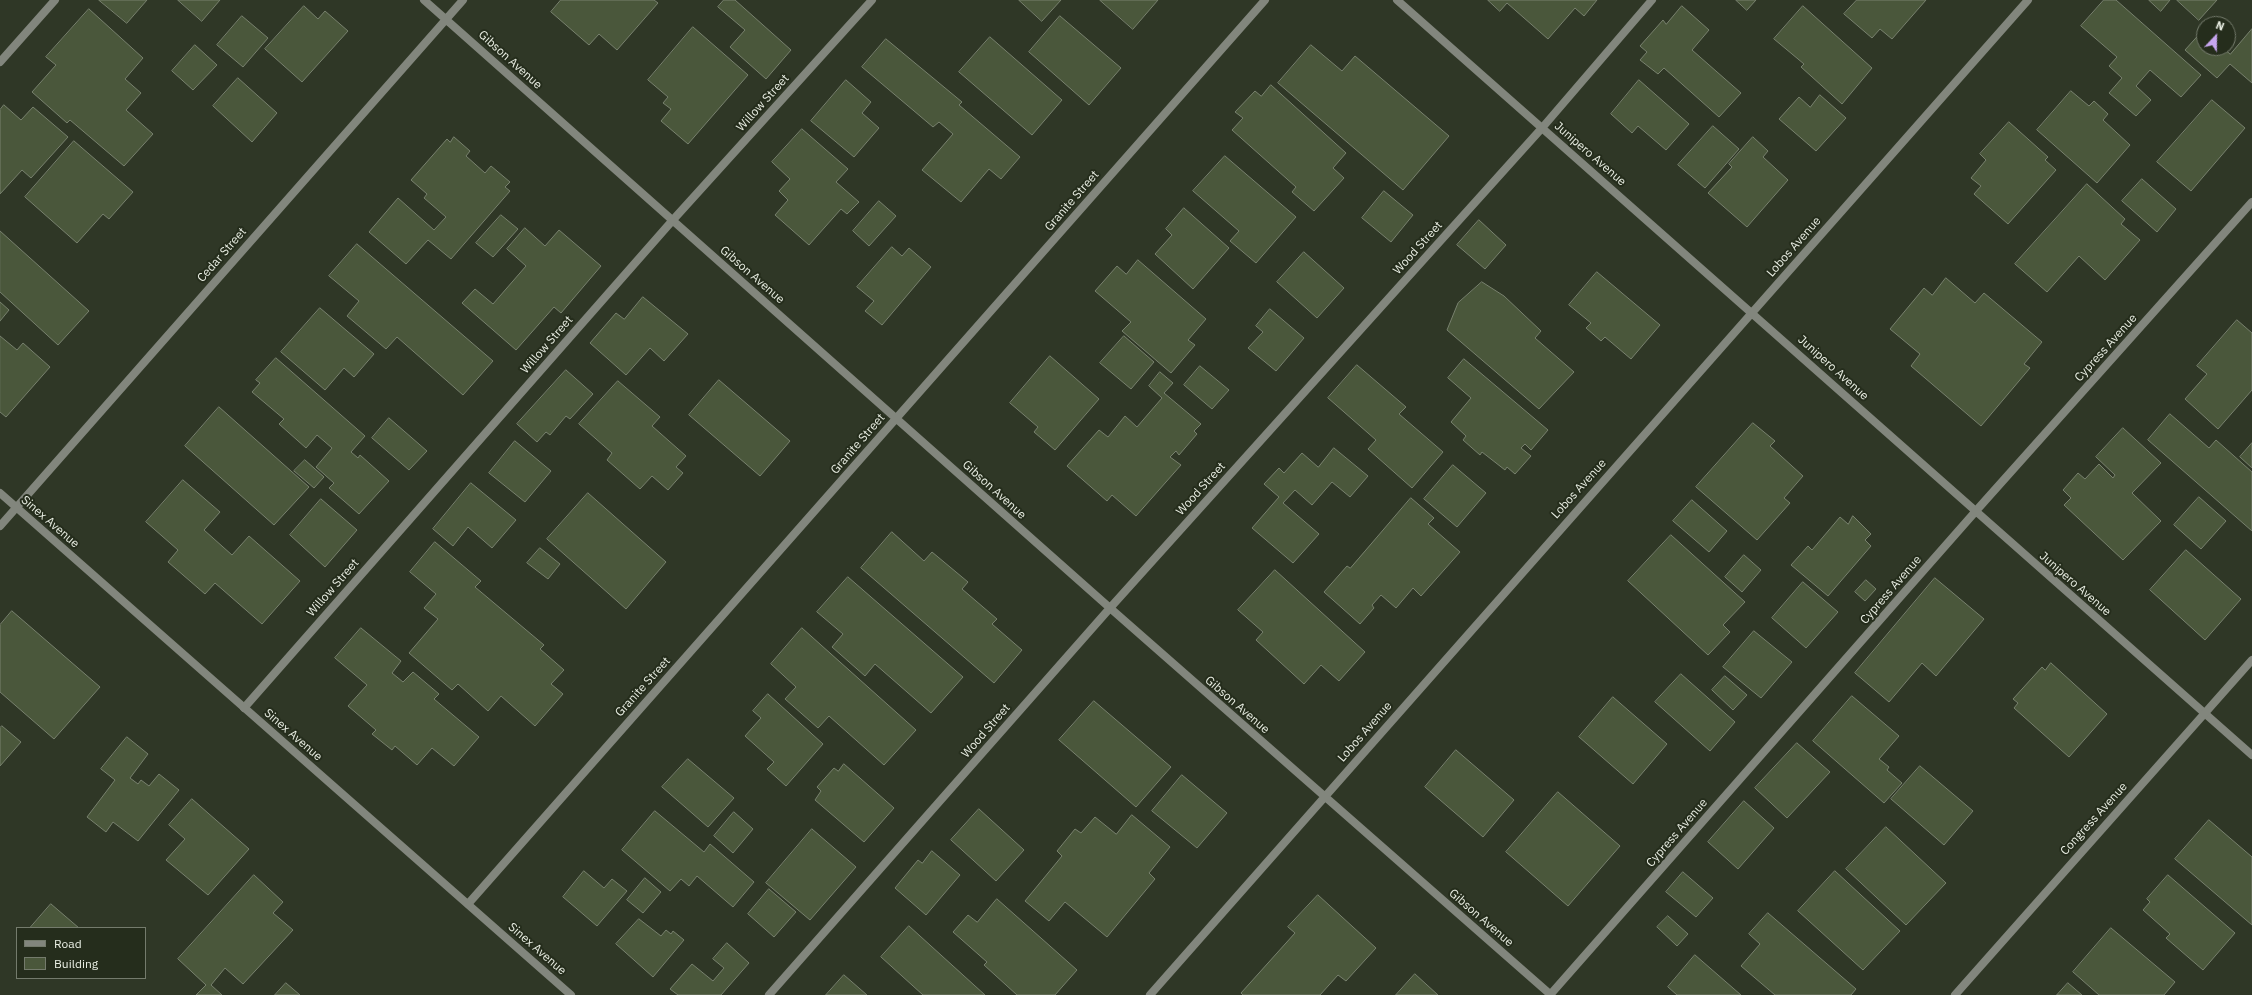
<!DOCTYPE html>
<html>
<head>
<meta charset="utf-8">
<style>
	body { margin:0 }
	#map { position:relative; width:2252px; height:995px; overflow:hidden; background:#2f3726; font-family:"IBM Plex Sans",sans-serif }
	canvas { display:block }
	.legend { position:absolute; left:16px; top:927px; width:130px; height:52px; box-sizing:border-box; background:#252d1c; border:1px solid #747b6c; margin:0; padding:5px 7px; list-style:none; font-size:12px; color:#eaefe4 }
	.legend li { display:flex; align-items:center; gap:8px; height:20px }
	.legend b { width:20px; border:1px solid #747b6c }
	.north { position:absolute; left:2196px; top:16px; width:40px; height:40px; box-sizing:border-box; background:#252d1c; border:1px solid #747b6c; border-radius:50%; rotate:22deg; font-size:11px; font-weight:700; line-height:16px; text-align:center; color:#eaefe4 }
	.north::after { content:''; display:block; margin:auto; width:14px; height:18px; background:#c7a6ef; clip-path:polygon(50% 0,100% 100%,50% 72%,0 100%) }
</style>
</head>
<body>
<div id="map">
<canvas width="2252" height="995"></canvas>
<ul class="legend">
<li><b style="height:5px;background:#82867d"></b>Road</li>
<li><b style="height:11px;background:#4a573b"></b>Building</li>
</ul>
<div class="north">N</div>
</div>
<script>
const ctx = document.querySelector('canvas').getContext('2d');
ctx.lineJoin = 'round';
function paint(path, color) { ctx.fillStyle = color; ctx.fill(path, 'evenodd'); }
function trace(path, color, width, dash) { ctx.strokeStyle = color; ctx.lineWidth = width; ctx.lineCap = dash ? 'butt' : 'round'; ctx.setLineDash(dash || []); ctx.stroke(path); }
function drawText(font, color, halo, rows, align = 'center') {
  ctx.font = font + ' "IBM Plex Sans",sans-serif'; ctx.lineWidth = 4; ctx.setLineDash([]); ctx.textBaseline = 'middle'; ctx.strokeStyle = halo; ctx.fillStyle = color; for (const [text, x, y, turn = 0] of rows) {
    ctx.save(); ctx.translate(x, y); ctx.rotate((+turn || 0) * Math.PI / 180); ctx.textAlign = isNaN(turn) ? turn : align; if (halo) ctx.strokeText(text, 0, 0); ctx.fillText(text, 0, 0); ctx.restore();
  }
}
const building = new Path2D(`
	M99,0H147L127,23Z
	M178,0H220L202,21Z
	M561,0H654L658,3L617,50L599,34L589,45L551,12Z
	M724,0H735L791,50L766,79L730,47L745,30L718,7Z
	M1019,0H1061L1042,21Z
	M1100,0H1158L1133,29Z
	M1488,0H1597L1584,16L1575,8L1548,39L1507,3L1500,11Z
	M1736,0H1756L1747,10Z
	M1857,0H1926L1892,39L1880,29L1872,38L1844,14Z
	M2104,0H2116L2201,75L2181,97L2150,70L2136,86L2151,100L2136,116L2109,93L2122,78L2109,66L2117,57L2081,26Z
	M2149,0H2170L2161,11Z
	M2177,0H2217L2199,20Z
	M304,6L318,19L325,11L348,31L302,82L265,49Z
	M1682,6L1709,30L1692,50L1741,93L1719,117L1664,68L1658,74L1640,60L1647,52L1640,46L1663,20L1666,24Z
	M1803,6L1872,68L1842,104L1801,67L1804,64L1774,39Z
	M89,9L143,58L125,79L141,93L126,110L153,134L124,166L70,120L67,123L32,92L56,65L46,57Z
	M242,16L268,38L243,67L217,45Z
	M1060,16L1121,68L1089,105L1029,52Z
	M693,27L748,75L688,144L661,121L671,109L663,103L668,97L648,80Z
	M2252,29V83L2230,64L2217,78L2185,50L2203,30L2204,48H2223L2230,54Z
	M990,37L1062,100L1032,135L959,72Z
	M886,39L962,102L959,105L1020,157L1001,179L989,169L961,202L922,170L953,134L939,122L933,127L862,67Z
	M195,45L217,65L193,90L172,71Z
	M1311,45L1342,71L1355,56L1449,136L1403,190L1278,83Z
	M238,78L277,113L252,142L213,106Z
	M846,80L871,102L862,113L879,128L854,157L811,121Z
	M1639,80L1689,124L1666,150L1638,126L1632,133L1611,114Z
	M1271,85L1346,153L1333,168L1344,178L1314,211L1292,192L1296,187L1232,130L1243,118L1235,112L1255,91L1261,96Z
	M2071,91L2089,106L2094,101L2108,114L2103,120L2130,145L2097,183L2037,130Z
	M1820,95L1846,118L1816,151L1779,119L1799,97L1810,107Z
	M2212,100L2245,128L2191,191L2157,162Z
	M4,105L21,120L33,107L68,137L31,178L22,170L0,194V110Z
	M2009,122L2048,157L2045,160L2056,170L2008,224L1974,194L1981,186L1971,178L1986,160L1980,154Z
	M1713,126L1739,149L1705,188L1678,165Z
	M802,129L848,169L836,182L859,202L847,214L841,209L809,245L775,215L788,200L779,191L790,179L772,162Z
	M454,137L470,151L466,156L485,173L491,166L510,182L505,187L510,191L451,259L428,240L406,264L369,232L398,198L434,230L446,217L424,198L427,194L411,180L447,139L450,142Z
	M1753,137L1768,151L1763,157L1788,180L1747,227L1708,193L1732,167L1729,164Z
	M74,141L133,192L109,219L103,214L77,243L25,197Z
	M1225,156L1296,217L1256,263L1230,241L1239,231L1193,191Z
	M2142,179L2176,209L2157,232L2122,201Z
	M2087,184L2125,219L2121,224L2140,240L2105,280L2079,256L2047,292L2015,264Z
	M1384,191L1413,215L1391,242L1362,218Z
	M879,201L896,216L869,246L853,231Z
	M1184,208L1229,248L1193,289L1155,254L1172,235L1166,229Z
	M501,215L518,229L493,257L476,243Z
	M1479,220L1506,245L1485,269L1457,245Z
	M525,228L545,246L559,230L601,266L561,313L554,307L516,350L462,303L475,289L493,304L526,266L507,249Z
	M0,231L89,311L58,345L0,292Z
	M357,244L493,361L463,395L397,337L386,349L347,316L359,301L329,276Z
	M892,247L902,256L909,248L931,267L882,325L865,311L874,301L857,287Z
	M1304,252L1344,288L1317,318L1277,282Z
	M1138,260L1206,319L1188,340L1195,345L1171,373L1122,331L1131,322L1095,291L1117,266L1126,274Z
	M1597,272L1660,325L1631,359L1605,337L1601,341L1586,328L1591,323L1569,305Z
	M1946,278L1975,303L1984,293L2042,342L2024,364L2030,368L1981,426L1911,366L1920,354L1890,329L1924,288L1932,295Z
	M1482,282L1504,296L1541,331L1535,338L1574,372L1539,409L1447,330L1458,303Z
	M643,297L688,334L664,361L650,348L626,375L590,343L616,313L624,319Z
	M0,302L9,310L0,321Z
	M320,308L374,354L354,377L344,368L325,390L281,352Z
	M1270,309L1304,338L1276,371L1248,348L1263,332L1256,326Z
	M2237,320L2252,333V390L2218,429L2185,399L2207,374L2197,366Z
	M0,336L17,350L23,343L50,367L6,417L0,412Z
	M1124,336L1154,362L1131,389L1100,363Z
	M1050,356L1099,399L1055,450L1034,432L1038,427L1010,403Z
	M276,358L365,436L351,452L358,458L360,455L389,481L359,514L329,488L334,483L316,467L332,448L317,435L306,448L279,424L284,419L252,392L260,383L256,380Z
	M1464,359L1548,430L1531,450L1525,444L1521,448L1531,456L1515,474L1507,467L1505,470L1482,452L1480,455L1463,440L1466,436L1451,422L1471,398L1448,378Z
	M1357,365L1406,407L1399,414L1443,452L1412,488L1368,449L1376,440L1328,398Z
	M1200,366L1229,390L1212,409L1184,385Z
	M566,370L593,394L570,419L566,416L550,435L546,432L537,442L517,424Z
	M1160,372L1173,383L1164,393L1201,424L1194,431L1197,434L1179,455L1176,451L1170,457L1181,465L1136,516L1112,495L1107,501L1067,466L1099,430L1108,437L1125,416L1137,427L1162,398L1149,386Z
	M719,380L790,441L760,476L689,415Z
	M618,381L660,417L652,426L686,456L676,467L683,473L668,490L652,476L640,489L607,460L612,453L579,424Z
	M219,407L309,487L274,525L185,446Z
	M2170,414L2209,448L2216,440L2252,472V531L2148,440Z
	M389,418L427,451L409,470L372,438Z
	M1753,423L1775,441L1770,446L1803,476L1784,498L1790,503L1757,540L1696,487Z
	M2123,428L2161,463L2132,493L2161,521L2123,560L2064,505L2071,498L2063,490L2078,473L2085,479L2099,464L2113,478L2115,475L2096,457Z
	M515,441L551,471L525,502L489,473Z
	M2252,443V468L2240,457Z
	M1334,448L1368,476L1350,497L1332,482L1312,505L1295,490L1283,503L1319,534L1293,563L1252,528L1279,497L1264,484L1279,468L1284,473L1302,453L1318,467Z
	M305,460L324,477L314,488L294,471Z
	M1453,465L1486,493L1457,527L1424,499Z
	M183,480L220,512L204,530L232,555L249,536L300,581L262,624L215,583L205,594L168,562L178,550L146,522Z
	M471,483L516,520L492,548L468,527L453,546L433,529Z
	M588,493L666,562L626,609L547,539Z
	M2199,497L2226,521L2201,549L2174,525Z
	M1411,498L1434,518L1428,524L1460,552L1421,596L1413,588L1396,608L1381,595L1372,605L1374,608L1360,624L1324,592L1347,566L1350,568Z
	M321,499L357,530L325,567L290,535Z
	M1692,500L1727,531L1709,552L1673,521Z
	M1853,516L1871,534L1865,540L1871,546L1828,596L1791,565L1808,546L1812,550L1840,517L1848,524Z
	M892,532L924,561L932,552L968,582L962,589L997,619L992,624L1022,650L994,683L861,568Z
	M1671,535L1745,602L1723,625L1730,632L1708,655L1628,581Z
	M435,542L481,581L475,587L544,645L540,649L564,670L551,684L563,694L535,726L501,696L488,711L458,684L452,690L409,653L438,619L424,608L436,594L410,572Z
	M540,548L560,564L548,579L527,563Z
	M2186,550L2241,599L2205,640L2150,590Z
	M1744,555L1761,570L1742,592L1725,577Z
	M1275,570L1365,652L1339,681L1321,665L1304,684L1256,640L1263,632L1238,610Z
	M848,577L963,677L931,713L875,664L865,676L832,647L843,634L817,612Z
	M1935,578L1984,619L1936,676L1922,663L1889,702L1855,673Z
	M1866,580L1876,589L1865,601L1855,592Z
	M1803,582L1838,612L1806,648L1772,618Z
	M12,611L100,687L54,739L0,692V625Z
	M361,628L401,661L392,673L403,682L413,672L439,694L434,699L479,737L454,766L432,748L417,765L395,746L392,750L372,734L376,730L348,706L367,685L335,658Z
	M802,628L916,730L884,765L829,716L818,728L785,699L796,687L771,664Z
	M1754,631L1792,662L1761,698L1723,667Z
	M2051,663L2107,714L2069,757L2014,708L2018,703L2013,699L2042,667L2045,670Z
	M1681,674L1735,722L1710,751L1655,702Z
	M1725,676L1747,695L1733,710L1712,690Z
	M768,694L823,744L786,786L767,769L774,762L745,736L761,718L753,711Z
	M1852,696L1899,736L1879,759L1889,767L1887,770L1902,783L1884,803L1813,741Z
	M1613,697L1667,744L1633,784L1579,737Z
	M1094,701L1171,767L1136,807L1059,740Z
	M2,726L21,742L0,766V728Z
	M127,737L148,754L130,778L138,784L141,780L149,786L159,774L179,790L138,841L113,822L106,832L87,817L115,780L101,769Z
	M1797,743L1830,772L1787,818L1755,788Z
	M1456,750L1514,800L1483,837L1425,787Z
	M688,759L734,798L708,827L662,787Z
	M844,764L894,808L864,842L815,800L821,791L817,787L834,768L838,771Z
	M1920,766L1973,811L1944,845L1891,799Z
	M1182,775L1227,813L1197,848L1152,811Z
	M1558,792L1620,846L1568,906L1506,852Z
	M192,799L249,849L208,895L166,860L185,839L169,825Z
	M1744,801L1774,828L1738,869L1708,842Z
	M979,809L1024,850L996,881L951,840Z
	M655,811L704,852L710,844L754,882L733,907L697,876L689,886L681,879L670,891L622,850Z
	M734,812L753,829L733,853L714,836Z
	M1132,815L1170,847L1149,873L1155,879L1107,937L1065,902L1049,921L1025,901L1062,856L1057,851L1075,829L1081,833L1095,817L1116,834Z
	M2209,820L2252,857V925L2175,859Z
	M1886,827L1946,883L1906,925L1846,869Z
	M812,829L856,867L810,920L766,883Z
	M932,851L960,875L926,915L895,888L918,860L922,863Z
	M584,871L604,888L612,879L627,891L597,926L563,897Z
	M1835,871L1900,931L1863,970L1798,911Z
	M1683,872L1713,898L1696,917L1666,892Z
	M254,875L283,902L273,913L293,930L243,984L225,968L211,985L222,995H196L206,985L178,959Z
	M2168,875L2235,933L2203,970L2166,938L2170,934L2143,910L2150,902L2147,899Z
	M645,878L661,892L643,913L627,900Z
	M769,889L796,912L774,937L748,914Z
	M1318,895L1376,948L1346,981L1338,975L1320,995H1243L1241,993L1295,933L1288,927Z
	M997,899L1077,970L1055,995H1017L984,965L987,962L953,932L968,915L977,922Z
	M51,904L79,928H30Z
	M1768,913L1856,989L1851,995H1775L1741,966L1760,944L1749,934Z
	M1668,916L1688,934L1677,946L1657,927Z
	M639,919L661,936L666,930L671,934L673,931L684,940L653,977L616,944Z
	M909,926L985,995H923L881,957Z
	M2111,928L2175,982L2164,995H2099L2073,972Z
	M727,943L749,963L721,995H678L670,989L692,964L713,981L724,968L713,959Z
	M1695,955L1741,995H1677L1668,987Z
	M1415,974L1438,995H1396Z
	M844,975L867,995H826Z
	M286,983L300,995H275Z
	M2068,983L2082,995H2057Z`);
paint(building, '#4a573b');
trace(building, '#78816e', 1);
trace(new Path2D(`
	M424,0L1110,608L1551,995
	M1397,0L2252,755
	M0,62L55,0
	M0,526L463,0
	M244,708L672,221L872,0
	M468,904L1265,0
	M769,995L1110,608L1542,128L1652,0
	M1150,995L2028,0
	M1550,995L1975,512L2252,202`), '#82867d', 8);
trace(new Path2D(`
	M0,493L571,995
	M1955,995L2252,660`), '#82867d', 8);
drawText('12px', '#eaefe4', '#252d1c', [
	["Gibson Avenue",510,60,42],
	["Willow Street",763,103,-48],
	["Junipero Avenue",1590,154,41],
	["Granite Street",1072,201,-49],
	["Lobos Avenue",1794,247,-49],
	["Wood Street",1418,248,-48],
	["Cedar Street",222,255,-49],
	["Gibson Avenue",752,275,41],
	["Willow Street",547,345,-49],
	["Cypress Avenue",2106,348,-48],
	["Junipero Avenue",1833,368,42],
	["Granite Street",858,444,-49],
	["Wood Street",1201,489,-48],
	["Lobos Avenue",1579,489,-48],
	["Gibson Avenue",994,490,42],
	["Sinex Avenue",50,522,41],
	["Junipero Avenue",2075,584,41],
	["Willow Street",333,588,-49],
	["Cypress Avenue",1891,590,-49],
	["Granite Street",643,687,-48],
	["Gibson Avenue",1237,705,41],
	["Wood Street",986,731,-49],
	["Lobos Avenue",1365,732,-49],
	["Sinex Avenue",293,735,41],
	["Congress Avenue",2094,819,-48],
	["Cypress Avenue",1677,833,-49],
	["Gibson Avenue",1481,918,41],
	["Sinex Avenue",537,949,41]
]);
</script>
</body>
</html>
